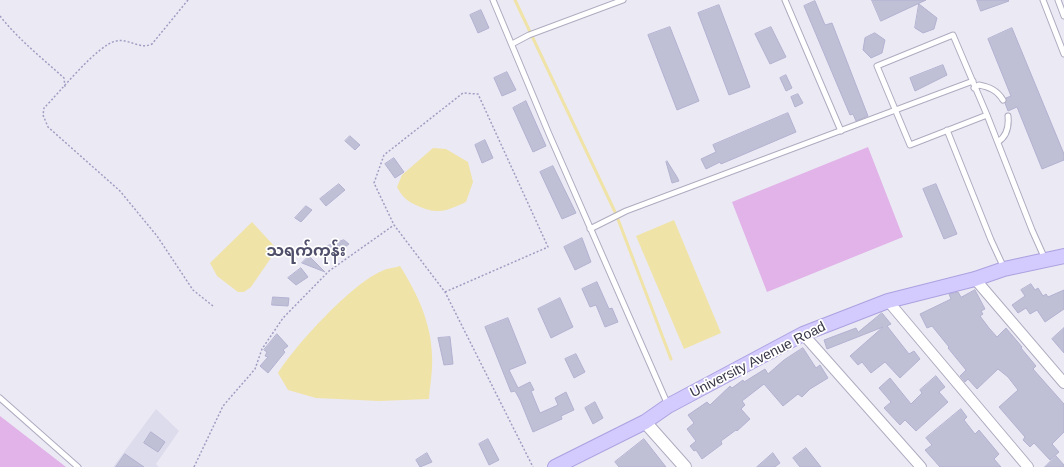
<!DOCTYPE html>
<html>
<head>
<meta charset="utf-8">
<style>
	body { margin:0 }
	canvas { display:block; background:#ebe9f4 }
</style>
</head>
<body>
<canvas width="1064" height="467"></canvas>
<script>
const ctx = document.querySelector('canvas').getContext('2d');
ctx.lineJoin = 'round';
function paint(path, color) { ctx.fillStyle = color; ctx.fill(path, 'evenodd'); }
function trace(path, color, width, dash) { ctx.strokeStyle = color; ctx.lineWidth = width; ctx.lineCap = dash ? 'butt' : 'round'; ctx.setLineDash(dash || []); ctx.stroke(path); }
function drawText(font, color, halo, rows, align = 'center') {
  ctx.font = font + ' Arial,"Noto Sans Myanmar",sans-serif'; ctx.lineWidth = 3.5; ctx.setLineDash([]); ctx.textBaseline = 'middle'; ctx.strokeStyle = halo; ctx.fillStyle = color; for (const [text, x, y, turn = 0] of rows) {
    ctx.save(); ctx.translate(x, y); ctx.rotate((+turn || 0) * Math.PI / 180); ctx.textAlign = isNaN(turn) ? turn : align; if (halo) ctx.strokeText(text, 0, 0); ctx.fillText(text, 0, 0); ctx.restore();
  }
}
paint(new Path2D(`
	M156,409L179,431L156,464L159,467H113Z`), '#dddcec');
paint(new Path2D(`
	M868,147L903,237L767,292L732,202Z
	M0,416L66,467H0Z`), '#e1b3e8');
paint(new Path2D(`
	M433,148L446,149L468,162L473,182L466,202C446,211 438,215 418,206C407,201 403,198 397,187L402,175Z
	M674,220L721,333L684,349L636,236Z
	M252,222L277,249L251,287L244,292H238L217,276L210,263Z
	M400,266C417,293 431,322 432,355C433,370 430,385 429,399L379,401L316,398L288,390L278,373C296,345 351,284 382,271C387,268 394,268 400,266Z`), '#f0e3a7');
trace(new Path2D(`
	M515,0L616,214L671,359`), '#f0e3a7', 3);
const building = new Path2D(`
	M872,0H926L881,21Z
	M977,0H1008L1009,1L981,11Z
	M815,1L825,25L832,23L868,116L856,121L853,114L850,115L804,6Z
	M919,4L937,18L934,29L923,33L915,28Z
	M719,5L750,87L729,95L698,13Z
	M481,10L489,28L478,33L470,15Z
	M670,27L699,101L677,110L648,35Z
	M771,27L786,57L770,64L755,34Z
	M1012,28L1064,154V160L1042,169L1017,107L1008,111L1005,103L1006,98L1011,96L988,39Z
	M875,33L885,40L882,53L871,58L863,50L865,38Z
	M943,65L947,75L915,91L910,78Z
	M507,72L516,90L502,96L494,78Z
	M786,75L792,88L786,91L780,78Z
	M798,94L803,103L795,107L791,97Z
	M526,101L546,146L533,152L513,108Z
	M788,113L796,132L721,164L720,162L706,169L701,159L716,152L713,145Z
	M350,136L360,145L355,150L345,141Z
	M485,140L493,158L482,163L475,145Z
	M394,158L404,172L395,178L385,164Z
	M667,161L677,177L679,181L672,183L666,162Z
	M553,166L576,213L562,219L540,172Z
	M339,184L345,190L326,206L320,199Z
	M936,184L957,234L944,239L923,189Z
	M306,206L312,210L301,222L295,218Z
	M582,238L591,262L575,270L564,247Z
	M344,240L349,244L332,257L325,247Z
	M309,256L325,272L302,263Z
	M301,268L308,277L296,285L288,278Z
	M597,282L609,309L612,308L618,322L605,327L596,305L590,307L582,289Z
	M1031,284L1035,290L1038,288L1043,296L1046,294L1048,297L1064,290V309L1045,322L1037,310L1030,314L1026,308L1018,313L1012,305L1025,296L1021,290Z
	M975,290L985,309L981,311L983,314L980,316L989,328L997,337L1006,328L1022,347L1021,348L1036,366L1033,369L1064,404V432L1052,444L1059,452L1050,460L1034,443L1030,447L1023,440L1025,437L999,407L1018,390L1008,377L998,369L977,389L968,379L965,382L960,376L966,370L948,348L949,347L932,326L927,328L920,314L951,299L949,294L958,292L961,297Z
	M273,297L289,298L288,306L272,305Z
	M560,298L573,327L551,338L538,309Z
	M882,313L891,324L887,326L909,354L914,351L920,359L900,378L885,362L871,373L862,362L858,365L850,356L883,327L827,349L824,340L856,328L858,332Z
	M508,318L526,363L509,370L518,388L530,382L534,390L531,391L540,413L558,405L555,398L566,392L574,410L561,416L562,419L533,432L520,400L515,391L511,392L485,327Z
	M1064,328V353L1052,339Z
	M277,334L288,346L283,350L285,352L268,373L260,366L268,357L265,356L267,352L264,350Z
	M450,337L453,364L444,365L438,338Z
	M803,348L816,368L820,365L828,378L810,389L802,397L798,394L783,406L764,384L742,401L745,405L741,409L750,419L737,431L736,430L721,441L722,444L702,459L696,450L694,451L690,446L696,441L687,429L694,423L688,415L707,402L710,405L730,386L732,388L743,380L744,382L765,369L768,374L784,360Z
	M576,354L585,372L574,378L565,359Z
	M936,376L945,387L939,392L948,402L916,431L905,420L900,425L884,408L891,402L879,388L890,378L911,404L922,393L920,390Z
	M595,402L603,418L593,424L585,408Z
	M961,409L967,417L964,420L975,434L979,430L999,454L994,459L1001,467H940L925,450L932,445L926,438Z
	M151,432L165,442L158,452L144,443Z
	M488,439L499,460L489,465L479,444Z
	M644,439L666,467H619L615,462Z
	M806,448L821,467H800L793,458Z
	M427,453L432,462L420,467L416,460Z
	M773,453L780,463L775,467H757Z
	M125,454L144,467H116Z
	M1056,456L1064,465V467H1045Z`);
paint(building, '#bfbfd6');
trace(building, '#b3b2d1', 1);
const service = new Path2D(`
	M493,0L549,134L668,405
	M785,0L841,131
	M1043,0L1064,54
	M1058,0L1064,16
	M512,44L529,35L623,0
	M974,88L979,85C989,87 997,90 1003,100
	M987,115L910,145L877,66L953,35L987,115L1032,230L1045,259
	M947,130L991,240L1004,268
	M998,142C1007,136 1009,126 1008,116
	M590,229L626,211L973,81
	M0,398L78,467`);
const minor = new Path2D(`
	M975,279L1064,383
	M888,301L1028,467
	M803,334L921,467`);
const tertiary = new Path2D(`
	M645,422L685,467`);
const secondary = new Path2D(`
	M555,467L645,422L668,406L803,334L888,301L975,279L1004,269L1064,256`);
trace(service, '#aeacc0', 7);
trace(minor, '#aeacc0', 12);
trace(tertiary, '#aeacc0', 14);
trace(secondary, '#aca2e0', 16);
trace(new Path2D(`
	M188,0L152,44C139,50 129,38 116,41C97,45 60,92 44,108L43,115L48,127L120,191L157,236L193,290L213,306
	M0,16C19,40 42,58 64,78L65,87
	M445,292L548,247L478,94L463,93L384,155L374,183L394,225L445,292L533,467
	M194,467L223,406L255,369L262,349L283,318L329,271L394,225`), '#a09dc2', 1.5, [2, 2]);
trace(service, '#fff', 5);
trace(minor, '#fff', 10);
trace(tertiary, '#fff', 12);
trace(secondary, '#d3cafe', 14);
drawText('14px', '#383848', '#fff', [
	["University Avenue Road",758,360,-27]
]);
drawText('bold 16px', '#4f4f6b', '#fff', [
	["သရက်ကုန်း",306,252]
]);
</script>
</body>
</html>
